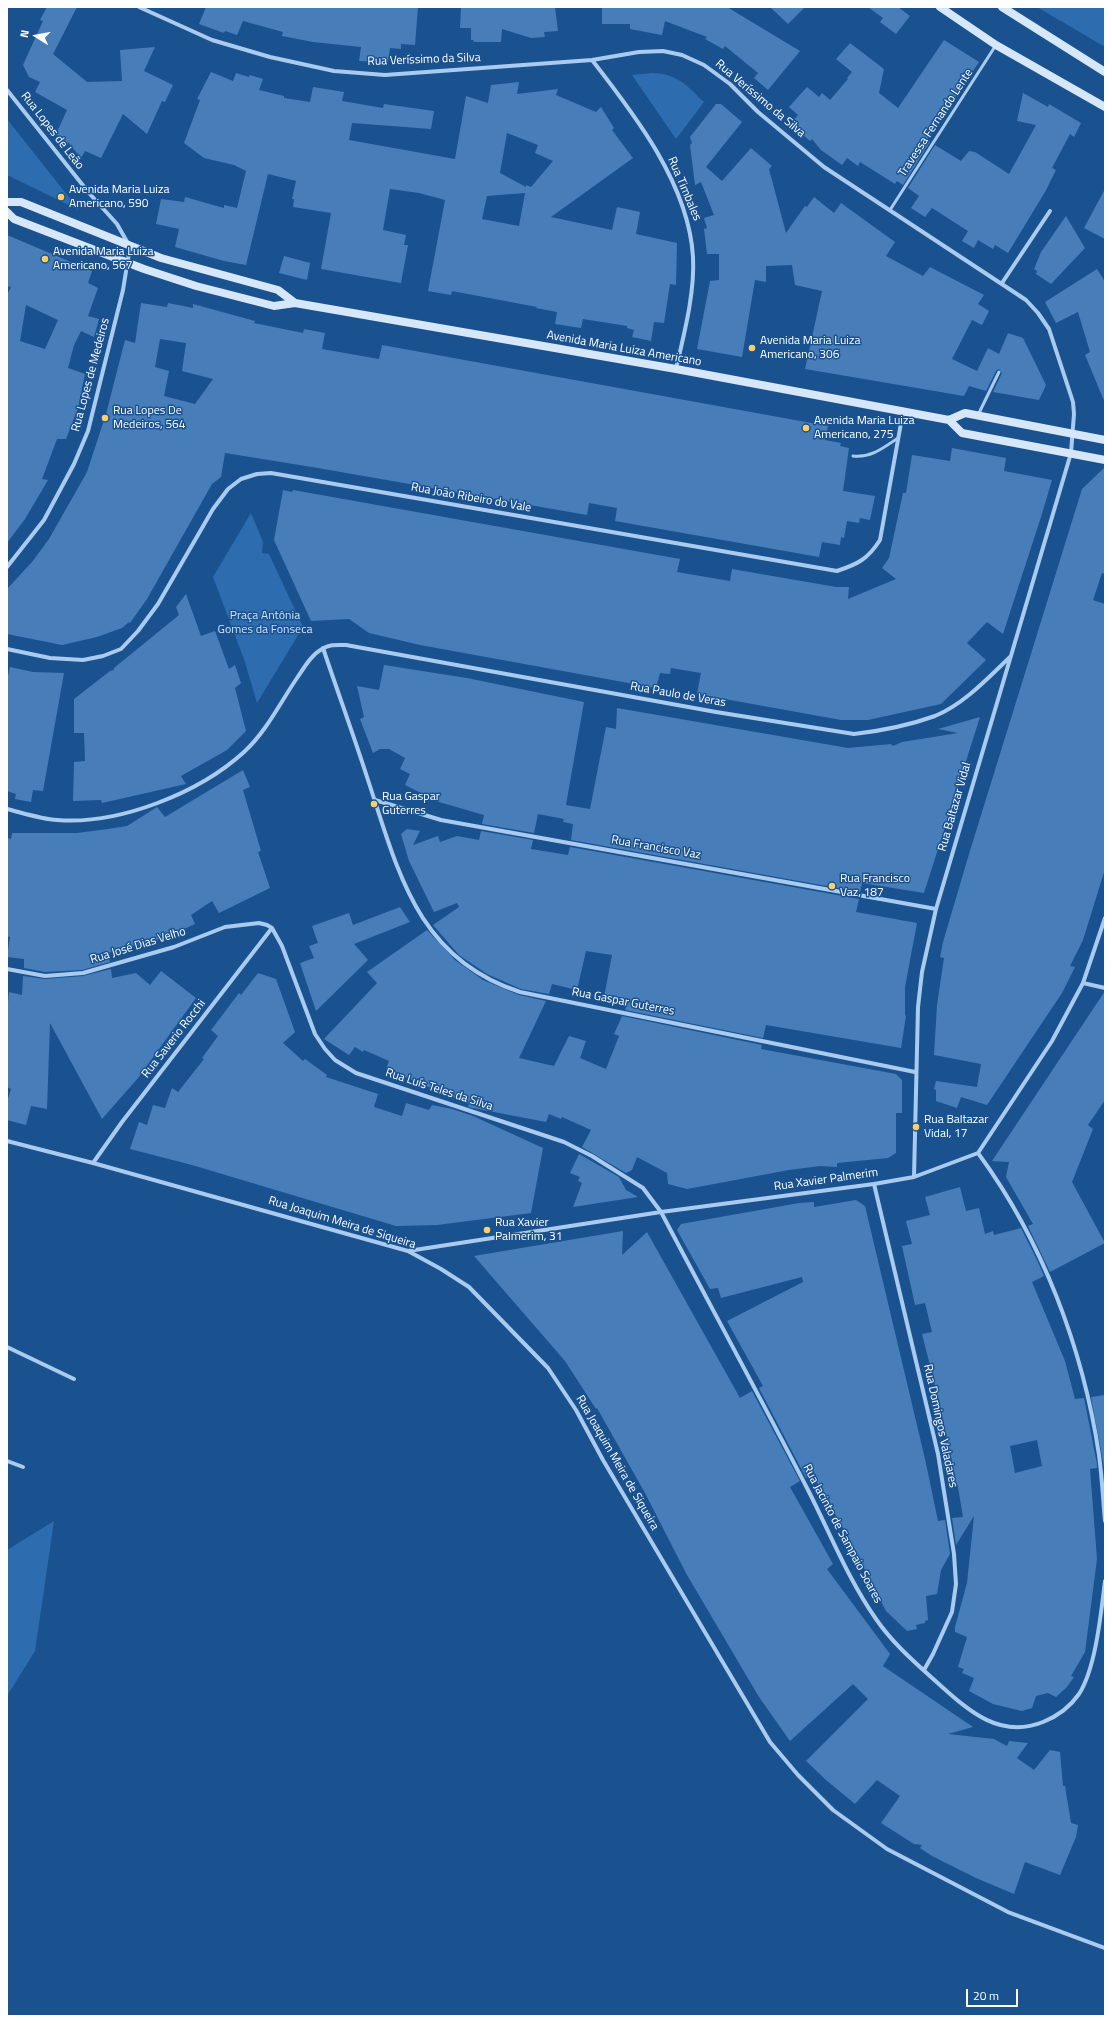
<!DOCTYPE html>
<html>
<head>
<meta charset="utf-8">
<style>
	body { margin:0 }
	#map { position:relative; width:1112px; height:2023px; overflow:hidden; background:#1a5290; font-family:"Titillium Web",sans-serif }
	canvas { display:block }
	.frame { position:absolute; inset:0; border:8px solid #fff; pointer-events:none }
	.north { position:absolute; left:16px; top:16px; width:40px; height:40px; -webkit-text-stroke:3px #1a5290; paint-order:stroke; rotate:281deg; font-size:11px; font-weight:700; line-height:16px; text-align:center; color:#fff }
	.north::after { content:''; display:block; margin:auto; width:14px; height:18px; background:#fff; clip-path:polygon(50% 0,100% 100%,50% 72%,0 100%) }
	.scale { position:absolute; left:966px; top:1989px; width:52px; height:18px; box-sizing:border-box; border:2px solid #fff; border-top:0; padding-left:5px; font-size:12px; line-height:14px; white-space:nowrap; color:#fff; -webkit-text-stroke:3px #1a5290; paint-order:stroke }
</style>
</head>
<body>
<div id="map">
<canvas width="1112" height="2023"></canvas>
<div class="frame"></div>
<div class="north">N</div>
<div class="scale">20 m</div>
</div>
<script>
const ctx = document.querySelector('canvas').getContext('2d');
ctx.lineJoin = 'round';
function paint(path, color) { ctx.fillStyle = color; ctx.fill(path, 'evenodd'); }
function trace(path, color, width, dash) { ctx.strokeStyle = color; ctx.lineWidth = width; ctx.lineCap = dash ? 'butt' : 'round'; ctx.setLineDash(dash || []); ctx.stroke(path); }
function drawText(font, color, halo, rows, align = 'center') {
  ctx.font = font + ' "Titillium Web",sans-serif'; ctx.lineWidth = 3; ctx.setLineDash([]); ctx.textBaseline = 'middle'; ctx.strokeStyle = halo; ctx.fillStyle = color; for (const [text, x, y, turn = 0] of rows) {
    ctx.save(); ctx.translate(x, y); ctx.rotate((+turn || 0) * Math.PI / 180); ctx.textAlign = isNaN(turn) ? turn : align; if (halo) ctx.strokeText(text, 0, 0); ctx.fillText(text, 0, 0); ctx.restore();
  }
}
paint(new Path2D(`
	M1037,7H1105V47Z
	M652,73C678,74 686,85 704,102L676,139L632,75Z
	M7,119L79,210L7,175Z
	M251,513L263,542L262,553L269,554L303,627L257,703L245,662L213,577Z
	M54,1521L35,1651L7,1696V1550Z`), '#2d6cae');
paint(new Path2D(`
	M47,7H77L53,54L87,82L122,81L120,50L155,47L144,71L173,85L165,102L162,101L147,134L123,114L101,158L85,151L81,158L68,142L67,146L56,134L67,110L35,92L40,82L29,77L23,65L43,21L40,20Z
	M206,7H418L415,45L401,44V49L390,48L388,62L359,61L361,47L313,42L282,36L283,32L243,21L237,35L225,31L224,33L199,24Z
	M461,7H555L558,31L544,32L545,37L531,38L502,29L501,42H474L473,40H471V28H460Z
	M602,7H727L800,51L768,90L754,78L758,73L725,46L723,49L705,39L707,37L665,21L662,35L630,29V24H602Z
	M770,7H805L788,24Z
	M868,7H898L910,16L896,34L880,22L883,18Z
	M944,40L979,62L927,140L930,142L903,185L897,181L895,184L860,162L858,166L847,158L842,165L821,150L812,139L810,141L790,124L798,115L789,107L807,87L819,97L822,93L830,100L848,79L847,78L852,72L836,59L850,43L884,69L879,93L898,108Z
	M211,72L233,81L236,73L249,77L250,75L263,79L259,90L284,96V98L310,102L313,87L344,92L342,101L383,108L384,104L434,111L431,129L352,123L349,140L455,159L466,96L488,103L491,85L519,82L517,94L558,89L556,95L596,112L601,107L614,128L612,130L633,158L551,217L612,230L617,207L640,212L636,234L677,243L676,285L670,284L664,323L654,322L651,341L632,337L634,330L627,328V326L583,319L581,328L555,324L557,312L536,308L537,307L452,291L451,295L428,291L445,200L419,193L390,189L383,230L406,235L404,245H408L401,283L321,269L331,213L293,207L294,199H292L296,181L268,174L246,265L224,261L175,247L179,229L156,224L161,199L184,202L185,197L224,208V205L237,208L246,171L234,165L204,158L184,143L200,100L197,99ZM507,133L538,145L535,153L553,161L531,187L526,185V187L500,173ZM525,193L519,226L482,219L487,196Z
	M1023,93L1048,107L1049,104L1081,123L1074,137L1070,134L1052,168L1056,170L1045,192L1008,253L995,245L993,249L978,240L974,248L962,241L968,231L932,208L925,217L911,208L919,196L908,188L935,145L961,161L969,151L975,152L1009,174L1036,125L1017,121Z
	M716,104H721L742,122L706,167L722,181L751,148L772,166L769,169L786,233L805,206L807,207L814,197L834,213L841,203L895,242L886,256L923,276L930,267L984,295L978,304L989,311L982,325L972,320L952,359L977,371L988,348L999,354L1008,333L1023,338L1046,385L1039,400L993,392L1002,373L999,369L996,371L986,391L969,386L964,396L805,369L822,291L795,285L792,265L766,266V282L755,280L742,357L697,349L710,281L719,280V254H707L704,229L707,228L704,218L714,215L701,182L695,185L690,145L692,143L690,137Z
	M1105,189V239L1084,228Z
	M1066,216L1085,248L1051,284L1036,274L1037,271L1034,269L1041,252Z
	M7,235L92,271L88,283L98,288L88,316L99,319L94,337L81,331L74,345L68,368L85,374L78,408L66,439H57L42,479L48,480L25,519L7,543V295L11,287L7,286ZM26,305L58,320L45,349L20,341Z
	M284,256L310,263L307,280L279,273Z
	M1097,269L1105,282V403L1085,355L1090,352L1078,312L1056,323L1045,302Z
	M141,303L167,307L168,303L193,308V304L255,321L254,323L303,333L304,329L325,333L322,349L379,359L382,345L828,426L825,440L841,443L840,446L849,448L843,491L875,496L870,520L860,518L859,523L847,521L844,538L841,537L840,545L822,542L819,557L615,521L617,508L589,503L587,515L312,467L225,453L221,477L212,484L147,599L130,623L129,622L122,628L97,637L62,645L7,634V589L32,562L49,539L87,472L106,414L125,340L135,343ZM160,339L186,343L182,371L213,379L195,404L164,396L169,371L155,367Z
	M952,448L1006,458L1004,471L1052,480L1041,517L1003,634L987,622L967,643L986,660L941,704L868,720H841L697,694L701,673L671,668L670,674L660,673L656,688L420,645L369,633L349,619L311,621L274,540L283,490L292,492L293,490L680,559L677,572L730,581L732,569L836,587H849L848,599L896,579L882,568L889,558L903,493H906L912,455L950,461Z
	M1105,467V574L1102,573L1093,600L1105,604V869L1083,940L1070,966L1075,967L1062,993L987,1105L961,1097L957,1108L936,1101V1090L934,1089L936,1081L977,1087L981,1064L934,1055L937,1005L944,958L940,957L943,942L969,854L1082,489Z
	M186,594L201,636L215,631L229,669L235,665L241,683L235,688L246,731L227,750L181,776L186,784L102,803L101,800L73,801L74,762L85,761L84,733H74V699L110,671L114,670V668L179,615L176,607Z
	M384,665L467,678L584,702L566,805L590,809L606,727L616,729L617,708L848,748L891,744L893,746L902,742L958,733L938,729L980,717L924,893L862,883L860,892L571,840L573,824L563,822L564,819L538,814L534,833L482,824L484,815L439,802L405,785L410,774L400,769L405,758L389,749H380L373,753L360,719L364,717L357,686L379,690Z
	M10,667L33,672L64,673L43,791L33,790L31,802L15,799L16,794L7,791V680Z
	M243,770L250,787L243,790L261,851L258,852L270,888L219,913L212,901L191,915L195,924L167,937L108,953L110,962L82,970L45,972L24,968V959L7,957L10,937L7,936V838L11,839L12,833H77L108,829L127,826L157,807L165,817Z
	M407,829L420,831L413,845L438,836L440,842L457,836L479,840L481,831L533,840L531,849L568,855L570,847L859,899L856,912L917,923L905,987V1015L906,1016L901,1048L766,1025L763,1038L625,1010L629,1001L604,997L612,955L586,951L577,990L552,984L549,994L521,989L487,974L459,955L433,925L459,907L457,903L434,912L409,861L401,834Z
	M400,907L410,922L354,944L368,960L316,1011L300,963L314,958L309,946L318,943L312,926L349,913L353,925Z
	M427,930L455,960L483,980L519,995L546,1001L519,1058L554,1066L569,1036L586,1041L580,1058L606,1069L619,1036L614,1034L622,1016L762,1045L761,1049L896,1074L902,1080V1113H896V1153L888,1158L837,1163V1167L820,1166L789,1170L687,1189L668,1184L667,1173L637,1157L632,1170L626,1173L582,1147L591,1130L562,1117L561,1119L549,1114L546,1122L468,1107L469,1104L386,1069L389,1061L364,1050L363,1052L355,1047L349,1055L324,1039L377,983L367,972Z
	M111,969L112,978L136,973L150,985L161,971L196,998L138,1078L102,1119L50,1023L47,1109L31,1106L26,1125L7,1120V1102L11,1089L7,1087V1012L9,992L22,995L23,976L45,979L83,976Z
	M258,973L276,979L295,1032L283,1043L303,1061L305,1059L327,1075L326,1077L378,1094L374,1107L402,1116L406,1103L429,1110L432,1105L452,1109L473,1116L543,1148L531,1213L437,1225L396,1226L192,1165L130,1149L139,1122L147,1125L153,1105L165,1108L172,1088L178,1092L204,1059L202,1058L218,1036L211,1030L239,993L241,995Z
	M1105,991V1100L1088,1125L1093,1129L1072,1182L1105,1243L1050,1272L1028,1226L1033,1224L1006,1177L1009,1162L992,1161Z
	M579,1154L619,1177L626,1190L638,1197L573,1207L582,1183L578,1181L580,1177L570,1173Z
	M960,1187L966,1211L979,1208L985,1234L993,1231L994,1235L1021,1228L1037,1260L1044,1276L1032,1282L1065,1361L1075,1399L1084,1398L1097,1464V1468L1090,1469L1097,1559L1085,1652L1071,1676L1074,1677L1067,1687L1056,1697L1048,1693L1036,1696L1032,1708L1022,1711L993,1704L969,1691L974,1678L962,1673L964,1669L958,1667L967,1637L955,1632V1627L967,1583L974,1516L956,1545L952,1518L963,1517L958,1487L944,1468L943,1463L952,1461L938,1397L922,1334L932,1332L925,1303L915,1305L902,1246L912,1244L906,1221L930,1215L925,1197ZM1037,1440L1042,1466L1015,1473L1010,1446Z
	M856,1200L865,1206L925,1459L938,1521L945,1520L950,1554L941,1570L937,1594L926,1596L928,1620L925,1621V1623L916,1625L917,1629L907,1631L886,1611L846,1533L812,1474L806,1478L759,1388L763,1386L727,1321L803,1282L802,1277L721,1298L718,1288L710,1289L677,1230L681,1224L799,1203L814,1202V1207Z
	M623,1231L622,1255L647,1232L740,1398L752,1391L800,1481L790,1487L833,1564L827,1569L890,1654L883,1666L973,1727L948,1734L994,1739L1007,1746L1009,1741L1028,1743L1017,1758L1034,1770L1050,1750L1060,1752L1063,1786H1065L1071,1823L1078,1825L1076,1837L1060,1875L1025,1862L1014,1894L976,1878L932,1856L920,1848L922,1845L914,1844L881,1823L900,1796L877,1780L855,1804L826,1780L806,1761L868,1699L853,1684L790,1741L759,1697L687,1575L645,1493L597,1408L596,1409L565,1361L474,1256Z
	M1105,1395V1467H1104L1091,1397Z`), '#477eb9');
trace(new Path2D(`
	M890,210L996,45
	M978,415L999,372
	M853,456C871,458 883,448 898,438`), '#a9cbef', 3);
trace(new Path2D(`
	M139,7L212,40L270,57L334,71L385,75L592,60L639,52L663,51L682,55L704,65L730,84L758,112L824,167L1026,300L1038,313L1049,329L1073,402L1074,414L1071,453L936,909L922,972L918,1007L914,1177
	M592,60C635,115 689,185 693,257C695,293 684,334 676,369
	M7,90L89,193L117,224L130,247L123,290L88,431L74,464L44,520L7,567
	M1002,283L1050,211
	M323,648C338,693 354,736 368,780C398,871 417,959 520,992L915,1072
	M7,649L50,658L83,660L103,656L121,649L138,631L158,604L213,509L228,489L241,479L257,474L271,473L837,571C858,564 868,559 880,540L903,412
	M375,800L441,820L936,909
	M7,809C23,813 41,819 57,820C119,825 199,793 244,752C266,732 280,703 297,678C304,668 311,655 322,649C330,644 337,645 346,645L716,712L854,734C880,731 910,725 935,716C964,704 988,678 1010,657
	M7,969L45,976L83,973L174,947L225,927L259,923L267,925L272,928L282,946L315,1034L325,1049L335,1060L356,1073L564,1142L592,1156L643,1188L661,1212C710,1305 760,1397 808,1490C830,1533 848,1579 876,1619C891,1641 911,1659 931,1677C963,1705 996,1741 1043,1722C1058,1716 1070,1707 1079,1694C1096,1668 1101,1612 1105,1581
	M1083,983L1105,988
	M7,1141L93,1163L408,1251L441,1269L469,1287L548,1368L576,1410L603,1460L770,1742L798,1775L833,1810L887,1849L1008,1912L1105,1948
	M978,1153C1042,1240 1083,1348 1099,1455C1102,1477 1103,1499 1105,1521
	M93,1163L122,1122L272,928
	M874,1184L938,1454L954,1554L956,1584L952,1612L933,1654L924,1670
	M408,1251L661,1212L874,1184L914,1177L978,1153L1052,1041L1083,983L1105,918
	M7,1347L74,1379
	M7,1461L23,1467`), '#a9cbef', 4);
trace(new Path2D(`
	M940,7L996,45L1105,107
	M1002,7L1105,72
	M7,202H21L161,258L278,290L295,303
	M7,212L14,219L144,269L196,286L274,306L295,303L676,369L949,420L962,433L1105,460
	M949,420L965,413L1105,440`), '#d6e7fa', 8);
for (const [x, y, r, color] of [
	[61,197,4,"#ffce66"],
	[45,259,4,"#ffce66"],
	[752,348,4,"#ffce66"],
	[105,418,4,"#ffce66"],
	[806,428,4,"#ffce66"],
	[374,804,4,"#ffce66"],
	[832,886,4,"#ffce66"],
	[916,1127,4,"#ffce66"],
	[487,1230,4,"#ffce66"]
]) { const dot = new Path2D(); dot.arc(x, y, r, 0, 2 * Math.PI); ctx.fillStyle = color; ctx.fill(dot); trace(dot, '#1a5290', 1.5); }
drawText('12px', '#fff', '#1a5290', [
	["Rua Veríssimo da Silva",424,60,-2],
	["Rua Veríssimo da Silva",760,99,40],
	["Travessa Fernando Lente",936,123,-57],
	["Rua Lopes de Leão",52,131,52],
	["Rua Timbales",684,189,67],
	["Avenida Maria Luiza Americano",624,349,10],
	["Rua Lopes de Medeiros",91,375,-75],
	["Rua João Ribeiro do Vale",471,498,10],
	["Rua Paulo de Veras",678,695,10],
	["Rua Baltazar Vidal",955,807,-74],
	["Rua Francisco Vaz",656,848,10],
	["Rua José Dias Velho",138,946,-17],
	["Rua Gaspar Guterres",623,1002,11],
	["Rua Saverio Rocchi",174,1039,-52],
	["Rua Luís Teles da Silva",439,1090,18],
	["Rua Xavier Palmerim",826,1180,-8],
	["Rua Joaquim Meira de Siqueira",342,1223,17],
	["Rua Domingos Valadares",940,1426,78],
	["Rua Joaquim Meira de Siqueira",617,1463,60],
	["Rua Jacinto de Sampaio Soares",842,1534,62]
]);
drawText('12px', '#fff', '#1a5290', [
	["Avenida Maria Luiza",69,190],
	["Americano, 590",69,204],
	["Avenida Maria Luiza",53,252],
	["Americano, 567",53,266],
	["Avenida Maria Luiza",760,341],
	["Americano, 306",760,355],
	["Rua Lopes De",113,411],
	["Medeiros, 564",113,425],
	["Avenida Maria Luiza",814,421],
	["Americano, 275",814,435],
	["Rua Gaspar",382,797],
	["Guterres",382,811],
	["Rua Francisco",840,879],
	["Vaz, 187",840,893],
	["Rua Baltazar",924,1120],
	["Vidal, 17",924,1134],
	["Rua Xavier",495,1223],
	["Palmerim, 31",495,1237]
], 'left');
drawText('12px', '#cfe4fa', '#1a5290', [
	["Praça Antônia",265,616],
	["Gomes da Fonseca",265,630]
]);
</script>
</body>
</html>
